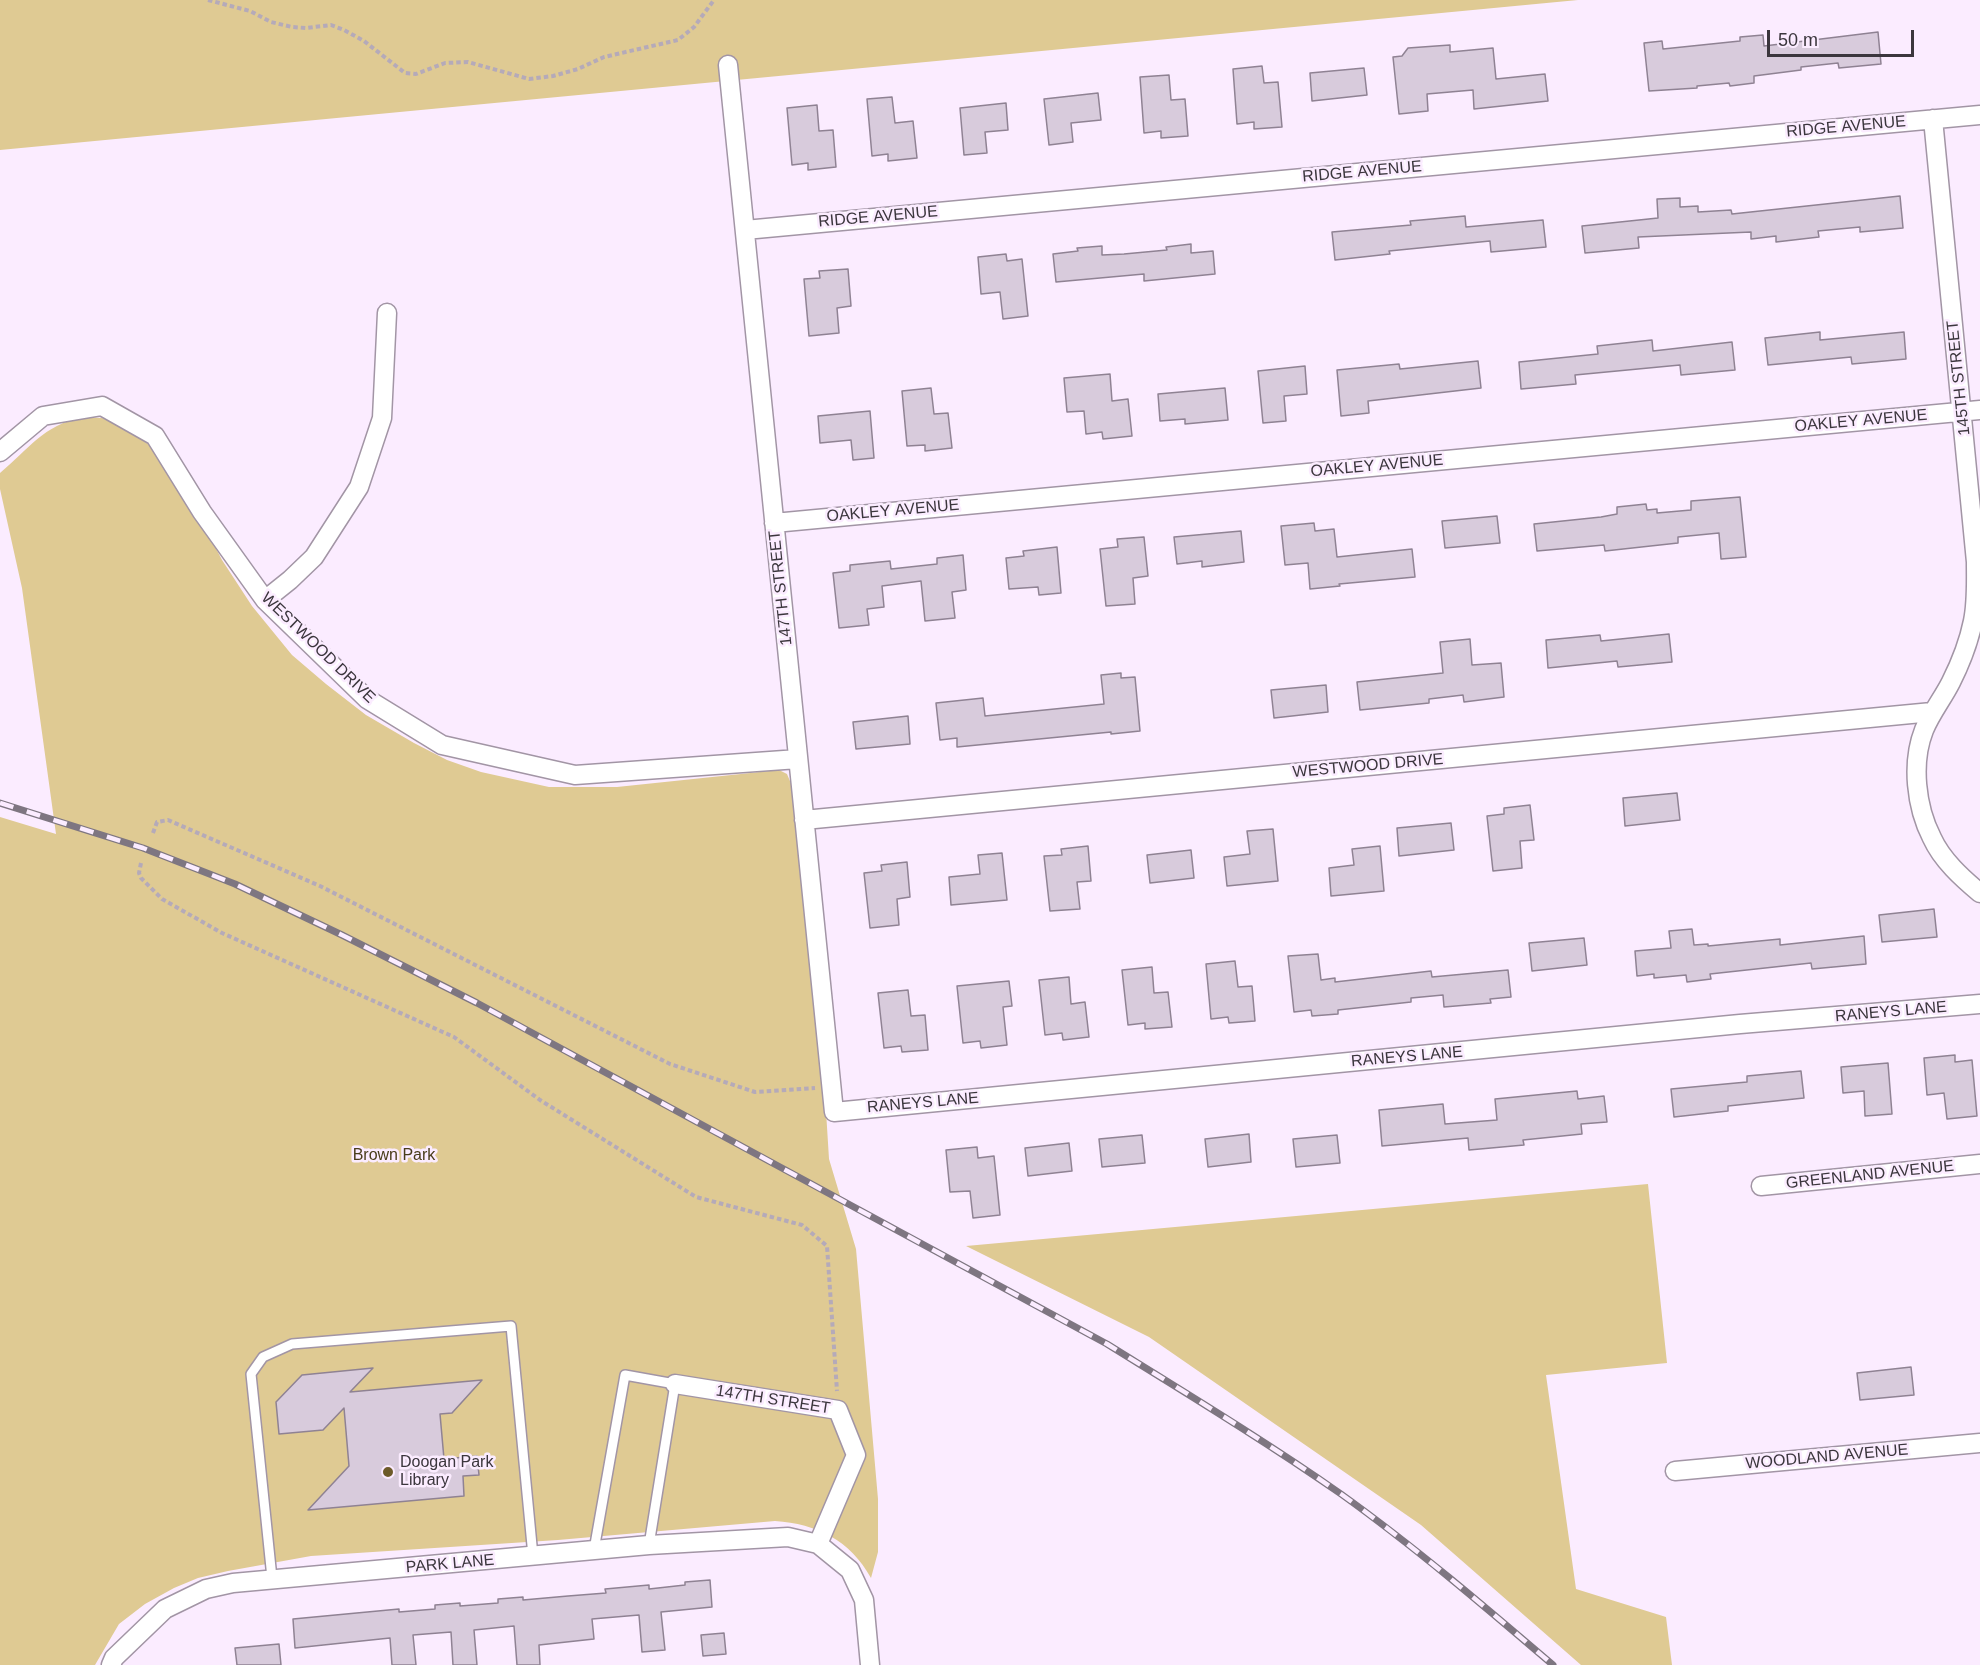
<!DOCTYPE html>
<html>
<head>
<meta charset="utf-8">
<style>
	body { margin:0 }
	#map { position:relative; width:1980px; height:1665px; overflow:hidden; background:#fbecff; font-family:Helvetica,sans-serif }
	canvas { display:block }
	.scale { position:absolute; left:1767px; top:30px; width:147px; height:27px; box-sizing:border-box; border:3px solid #3b363d; border-top:0; padding-left:8px; font-size:18px; line-height:21px; white-space:nowrap; color:#3b363d; -webkit-text-stroke:4px #fbecff; paint-order:stroke }
</style>
</head>
<body>
<div id="map">
<canvas width="1980" height="1665"></canvas>
<div class="scale">50 m</div>
</div>
<script>
const ctx = document.querySelector('canvas').getContext('2d');
ctx.lineJoin = 'round';
function paint(path, color) { ctx.fillStyle = color; ctx.fill(path, 'evenodd'); }
function trace(path, color, width, dash) { ctx.strokeStyle = color; ctx.lineWidth = width; ctx.lineCap = dash ? 'butt' : 'round'; ctx.setLineDash(dash || []); ctx.stroke(path); }
function drawText(font, color, halo, rows, align = 'center') {
  ctx.font = font + ' Helvetica,sans-serif'; ctx.lineWidth = 5; ctx.setLineDash([]); ctx.textBaseline = 'middle'; ctx.strokeStyle = halo; ctx.fillStyle = color; for (const [text, x, y, turn = 0] of rows) {
    ctx.save(); ctx.translate(x, y); ctx.rotate((+turn || 0) * Math.PI / 180); ctx.textAlign = isNaN(turn) ? turn : align; if (halo) ctx.strokeText(text, 0, 0); ctx.fillText(text, 0, 0); ctx.restore();
  }
}
paint(new Path2D(`
	M0,0H1578L0,150Z
	M83,417L102,418L125,428L148,444L193,504L222,560L252,606L292,655L326,684L366,715L414,743L447,760L481,772L549,787H617L779,770L787,774L792,786L826,1111L829,1159L856,1249L878,1499V1552L871,1578C850,1540 817,1524 775,1521L558,1540L311,1556L228,1571L198,1578L174,1588L145,1604L119,1624L95,1665H0V817L56,834L22,588L0,489V473C30,448 42,426 83,417Z
	M1648,1184L1667,1363L1546,1375L1576,1589L1666,1617L1672,1665H1581L1421,1525L1149,1337L966,1246Z`), '#dfca93');
const building = new Path2D(`
	M1878,32L1881,64L1839,68L1838,63L1801,67V70L1754,76V83L1730,86L1729,83L1697,86V88L1649,91L1644,43L1662,41L1663,49L1740,41V37L1763,35L1764,46Z
	M1450,45V52L1493,48L1496,79L1545,74L1548,101L1474,109L1473,90L1427,94L1428,111L1399,114L1393,57L1402,56L1408,48Z
	M1262,66L1264,83L1278,82L1282,127L1254,129V122L1237,124L1233,69Z
	M1364,68L1367,95L1312,101L1310,73Z
	M1169,75L1171,100L1185,99L1188,136L1161,138V131L1144,133L1140,77Z
	M1098,93L1101,120L1071,123L1073,142L1049,145L1044,99Z
	M892,97L895,123L913,121L917,158L888,161V154L872,156L867,99Z
	M1006,103L1008,130L985,132L987,153L964,155L960,108Z
	M817,105L819,131L833,130L836,167L808,170V163L792,165L787,108Z
	M1900,196L1903,228L1860,232V227L1818,231L1819,237L1776,242V236L1751,239V232L1638,237L1639,248L1585,253L1582,226L1658,218L1657,199L1680,198V207L1698,206V212L1731,210L1732,214Z
	M1465,216L1466,227L1543,220L1546,247L1491,252L1490,241L1389,251L1390,254L1335,260L1332,232L1411,225L1410,221Z
	M1191,244V253L1213,251L1215,274L1144,281V274L1056,282L1053,254L1078,251L1077,248L1102,246V255L1124,254L1167,250L1166,247Z
	M1006,254L1007,261L1022,259L1028,316L1003,319L1000,292L981,294L978,257Z
	M848,269L851,306L837,308L839,333L809,336L804,279L820,278L819,271Z
	M1820,332V340L1904,332L1906,359L1852,364L1851,357L1768,365L1765,338Z
	M1652,340L1653,351L1732,342L1735,370L1681,375L1680,365L1575,375L1576,384L1521,389L1519,362L1598,354L1597,346Z
	M1478,361L1481,388L1368,401L1369,413L1341,416L1337,370L1399,364L1400,369Z
	M1305,366L1307,394L1284,396L1286,421L1263,423L1258,371Z
	M1110,374L1112,401L1128,399L1132,436L1103,439L1102,432L1086,434L1084,411L1067,412L1064,378Z
	M931,388L934,414L948,413L952,448L925,451V445L907,446L902,391Z
	M1225,388L1228,420L1185,424V419L1160,421L1158,394Z
	M870,411L874,458L853,460L851,440L820,443L818,416Z
	M1740,497L1746,557L1721,559L1719,533L1678,537V543L1605,551L1604,545L1537,551L1534,524L1601,517L1617,514V507L1646,504L1647,510L1657,509V513L1691,510V501Z
	M1497,516L1500,543L1445,548L1442,521Z
	M1314,523L1315,531L1334,529L1337,557L1412,549L1415,577L1339,584L1340,586L1310,589L1308,563L1285,565L1281,526Z
	M1241,531L1244,562L1202,567V561L1177,564L1174,537Z
	M1144,537L1148,576L1133,578L1135,604L1106,606L1100,549L1118,547L1117,539Z
	M1057,547L1061,593L1039,595L1038,587L1009,589L1006,558L1024,556L1023,551Z
	M963,555L966,590L952,592L955,618L925,621L921,581L882,586L884,607L867,609L869,625L839,628L833,573L850,571V565L890,561L891,569L937,564V558Z
	M1669,634L1672,662L1618,667L1617,661L1548,668L1546,640L1600,635L1601,641Z
	M1470,639L1472,665L1501,663L1504,697L1464,702L1463,695L1429,699V703L1360,710L1357,682L1443,673L1440,642Z
	M1121,673V678L1135,677L1140,731L1111,734V732L957,747V738L940,740L936,703L983,698L985,716L1104,704L1101,675Z
	M1326,685L1328,712L1274,718L1271,690Z
	M908,716L910,744L856,749L853,722Z
	M1677,793L1680,820L1625,826L1623,798Z
	M1530,805L1534,840L1520,841L1522,868L1493,871L1487,816L1504,814V808Z
	M1451,823L1454,850L1399,856L1397,828Z
	M1273,829L1278,881L1227,886L1224,857L1250,854L1247,831Z
	M1088,846L1091,881L1077,882L1080,909L1050,911L1044,856L1062,855L1061,849Z
	M1380,846L1384,891L1331,896L1329,868L1354,865L1352,849Z
	M1191,850L1194,878L1150,883L1147,855Z
	M1002,853L1007,900L951,905L949,877L980,874L978,855Z
	M907,862L910,897L897,899L899,925L870,928L864,873L882,871L881,865Z
	M1934,909L1937,937L1882,942L1879,915Z
	M1692,929L1694,945L1708,944V946L1780,939V945L1864,936L1866,964L1812,969L1811,963L1710,974L1711,979L1687,982L1686,975L1654,978V974L1637,976L1635,951L1671,948L1669,931Z
	M1584,938L1587,965L1532,971L1529,943Z
	M1318,954L1321,980L1335,978V982L1431,971L1432,977L1508,970L1511,997L1490,999L1491,1003L1444,1007L1443,995L1411,998V1002L1338,1010V1014L1312,1016L1311,1010L1294,1012L1288,956Z
	M1235,961L1238,987L1252,986L1255,1021L1229,1023L1228,1017L1211,1019L1206,964Z
	M1152,967L1154,993L1168,992L1172,1027L1145,1029V1023L1128,1025L1122,970Z
	M1069,977L1071,1004L1085,1002L1089,1037L1063,1040L1062,1033L1045,1035L1039,980Z
	M1009,981L1012,1006L1003,1007L1007,1045L981,1048L980,1041L963,1043L957,986Z
	M908,990L911,1016L925,1015L928,1050L902,1052L901,1046L884,1048L878,993Z
	M1955,1055V1062L1972,1060L1977,1116L1947,1119L1944,1093L1927,1095L1924,1058Z
	M1888,1063L1892,1114L1865,1116L1864,1091L1843,1093L1841,1067Z
	M1801,1071L1804,1098L1728,1106V1111L1674,1117L1671,1089L1747,1082V1076Z
	M1577,1091L1578,1099L1604,1096L1607,1122L1581,1124L1582,1134L1523,1140L1524,1145L1469,1150L1468,1138L1382,1146L1379,1110L1443,1104L1445,1124L1497,1120L1495,1099Z
	M1249,1134L1251,1162L1208,1167L1205,1139Z
	M1142,1135L1145,1163L1102,1167L1099,1139Z
	M1337,1135L1340,1163L1296,1167L1293,1139Z
	M1069,1143L1072,1171L1028,1176L1025,1148Z
	M977,1147L978,1158L994,1156L1000,1215L973,1218L970,1191L950,1192L946,1150Z
	M1911,1367L1914,1395L1860,1400L1857,1373Z
	M373,1368L350,1392L482,1380L452,1413L440,1414L444,1459L477,1456L479,1475L463,1476L464,1496L308,1510L349,1466L344,1408L323,1430L279,1434L276,1402L302,1375Z
	M710,1580L712,1607L661,1612L665,1650L642,1652L639,1615L592,1619L594,1639L539,1645L540,1665H517L514,1626L474,1630L477,1665H453L451,1632L413,1635L416,1665H392L390,1638L295,1648L293,1619L399,1609V1612L435,1609V1605L460,1603V1606L498,1603V1599L523,1597V1600L568,1596L606,1593L605,1589L649,1585V1589L685,1585V1582Z
	M724,1633L726,1654L703,1656L701,1635Z
	M279,1644L281,1665H237L235,1648Z`);
paint(building, '#d8cbdc');
trace(building, '#8f8293', 1.5);
const lane = new Path2D(`
	M594,1550L625,1375L675,1384L649,1545
	M272,1578L251,1374L263,1357L292,1344L511,1326L533,1556`);
const street = new Path2D(`
	M728,65L834,1112L1740,1024L1980,1004
	M1933,119L1976,562C1976,581 1977,602 1973,621C1969,641 1960,664 1951,682C1943,698 1931,713 1924,730C1911,763 1916,807 1932,838C1942,860 1962,878 1980,893
	M745,230L1980,115
	M0,452L43,416L102,406L155,436L202,512L265,600L367,699L442,745L575,775L798,759
	M774,523L1980,410
	M265,600L290,580L314,557L359,487L382,418L387,313
	M804,820L1932,712
	M1761,1186L1980,1164
	M675,1384L838,1410L856,1455L818,1544
	M1675,1471L1980,1443
	M111,1665L114,1658L165,1609L206,1589L233,1583L649,1545L788,1537L818,1544L850,1570L864,1600L870,1665`);
trace(lane, '#a295a5', 12);
trace(street, '#a295a5', 21);
trace(new Path2D(`
	M208,0L250,11L271,22L292,27L306,28L331,25L344,30L364,41L405,73L416,74L445,63L468,62L529,79L553,76L578,69L604,57L678,40L694,27L714,0
	M153,833L157,822L168,820L320,886L670,1064L755,1092L815,1088
	M141,863L139,873L141,878L162,899L222,933L454,1037L540,1100L696,1197L802,1225L827,1246L837,1391`), '#b5aab9', 4, [4.5, 3]);
trace(lane, '#fff', 9);
trace(street, '#fff', 18);
const rail = new Path2D(`
	M0,803L143,848L235,884L342,935L477,1003L1107,1344C1186,1393 1265,1441 1341,1494C1415,1547 1484,1606 1553,1665`);
trace(rail, '#7e7681', 7);
trace(rail, '#fbecff', 4.5, [14]);
for (const [x, y, r, color] of [
	[388,1472,6,"#6d5b29"]
]) { const dot = new Path2D(); dot.arc(x, y, r, 0, 2 * Math.PI); ctx.fillStyle = color; ctx.fill(dot); trace(dot, '#fbecff', 2); }
drawText('16px', '#3b363d', '#fbecff', [
	["RIDGE AVENUE",1846,127,-5],
	["RIDGE AVENUE",1362,172,-5],
	["RIDGE AVENUE",878,217,-5],
	["145TH STREET",1959,378,-96],
	["OAKLEY AVENUE",1861,421,-5],
	["OAKLEY AVENUE",1377,466,-5],
	["OAKLEY AVENUE",893,511,-5],
	["147TH STREET",781,588,-96],
	["WESTWOOD DRIVE",318,648,44],
	["WESTWOOD DRIVE",1368,766,-5],
	["RANEYS LANE",1891,1012,-5],
	["RANEYS LANE",1407,1057,-5],
	["RANEYS LANE",923,1103,-5],
	["GREENLAND AVENUE",1870,1175,-6],
	["147TH STREET",773,1400,9],
	["WOODLAND AVENUE",1827,1457,-5],
	["PARK LANE",450,1564,-5]
]);
drawText('16px', '#493c1a', '#fbecff', [
	["Brown Park",394,1156]
]);
drawText('16px', '#3b363d', '#fbecff', [
	["Doogan Park",400,1463],
	["Library",400,1481]
], 'left');
</script>
</body>
</html>
